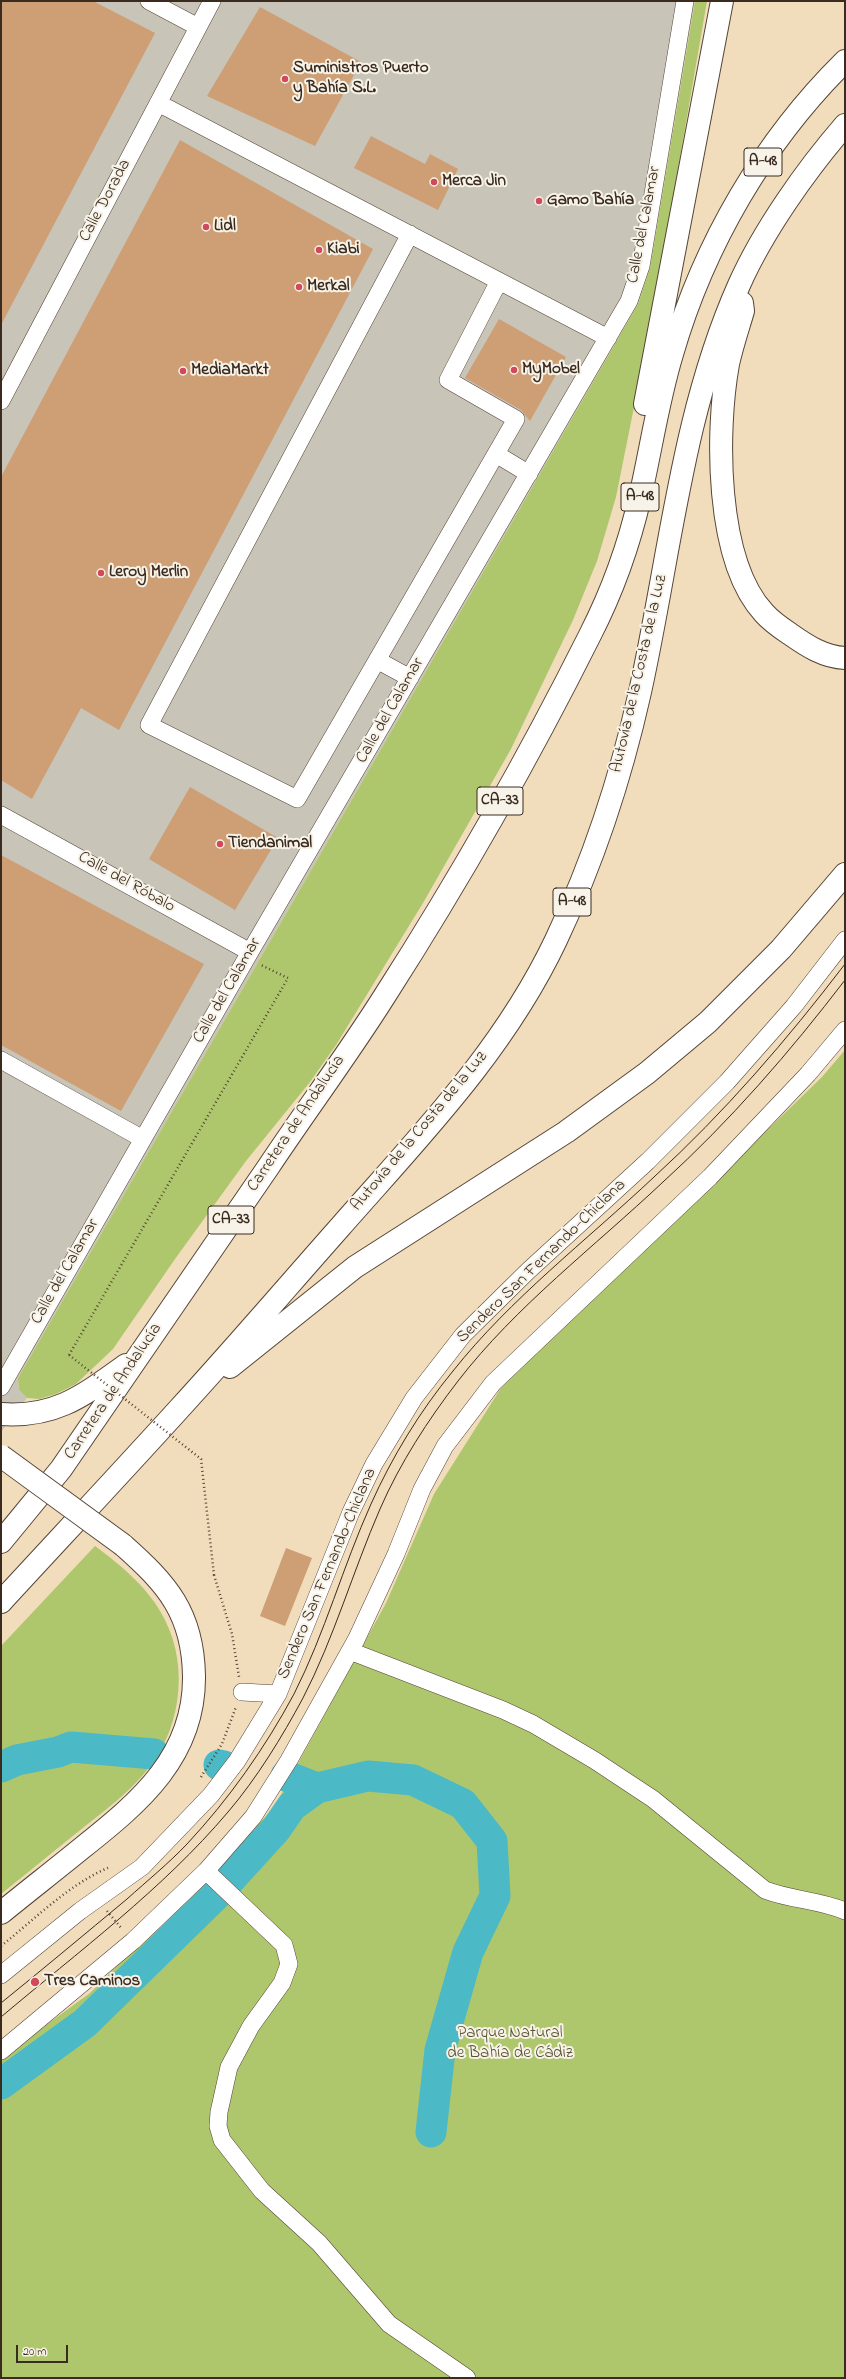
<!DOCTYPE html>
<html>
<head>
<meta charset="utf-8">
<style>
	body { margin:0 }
	#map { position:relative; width:846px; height:2379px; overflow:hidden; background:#f1dcbb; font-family:"Indie Flower",sans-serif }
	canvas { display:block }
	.frame { position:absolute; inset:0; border:2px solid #3b2a1e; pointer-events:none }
	.scale { position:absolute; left:16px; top:2345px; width:52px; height:18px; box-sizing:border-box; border:2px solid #3b2a1e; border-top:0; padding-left:5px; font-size:12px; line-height:14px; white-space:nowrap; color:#3b2a1e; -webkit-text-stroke:3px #f7f3e8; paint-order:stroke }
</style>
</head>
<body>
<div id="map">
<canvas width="846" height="2379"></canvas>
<div class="frame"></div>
<div class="scale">20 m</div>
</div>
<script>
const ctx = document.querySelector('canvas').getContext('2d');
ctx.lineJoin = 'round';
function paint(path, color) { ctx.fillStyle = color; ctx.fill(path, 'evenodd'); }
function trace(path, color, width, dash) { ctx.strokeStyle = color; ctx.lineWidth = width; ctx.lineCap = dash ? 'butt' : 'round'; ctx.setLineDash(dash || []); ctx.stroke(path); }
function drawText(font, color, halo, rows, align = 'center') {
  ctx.font = font + ' "Indie Flower",sans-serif'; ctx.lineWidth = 4; ctx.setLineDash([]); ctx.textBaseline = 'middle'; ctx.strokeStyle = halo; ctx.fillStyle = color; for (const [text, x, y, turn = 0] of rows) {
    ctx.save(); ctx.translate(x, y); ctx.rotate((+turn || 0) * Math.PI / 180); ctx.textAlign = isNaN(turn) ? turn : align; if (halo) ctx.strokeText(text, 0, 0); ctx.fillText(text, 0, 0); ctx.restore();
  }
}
paint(new Path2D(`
	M1,1H695L650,268L638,304L18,1378L19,1390L27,1398L1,1432Z`), '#c8c4b8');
paint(new Path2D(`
	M695,1H707L655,302L616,497L597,561L573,620L511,749L423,903L336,1045L310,1082L246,1161L175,1259L113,1349L76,1384L56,1394L39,1399L27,1398L19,1390L18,1378L638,304L650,268Z
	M845,1050V2378H1V2058L90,1993L273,1809L386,1603L434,1494L501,1388L822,1077Z
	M95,1546C122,1566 150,1589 165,1620C190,1670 180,1734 143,1775C126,1795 104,1811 84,1827C56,1849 29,1872 1,1894V1646Z`), '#aec76c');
trace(new Path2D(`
	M219,1765L224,1766
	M1,1767L17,1760L58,1752L71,1747L154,1754
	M286,1776L317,1788
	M1,2084L85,2023L214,1897L276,1829L292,1806L317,1788L368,1776L413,1780L463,1804L492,1841L495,1896L468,1952L440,2050L431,2132`), '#4cb9c7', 31);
paint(new Path2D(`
	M1,1H93L155,33L1,325Z
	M260,7L361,62L315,146L207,96Z
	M371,136L425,164L430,154L458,169L438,210L354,168Z
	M180,140L373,249L119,730L81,708L32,799L1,780V477Z
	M499,319L566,357L530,421L521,410L465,378Z
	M190,787L278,838L235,910L149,859Z
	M1,855L204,964L121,1111L1,1045Z
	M286,1548L312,1558L285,1626L260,1616Z`), '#ce9e74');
const minor = new Path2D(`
	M149,1L198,27
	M158,103L608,338
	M410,234L149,725L297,799L516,419L448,380L499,281
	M1,401L212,1
	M496,454L529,474
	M377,660L410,678
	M1,815L250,952
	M1,1060L143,1139
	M1,1387L250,952L629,301L641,266L685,1
	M350,1651L503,1710L533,1724L594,1760L653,1799L765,1890C791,1900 819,1900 845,1911
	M242,1692L278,1694
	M206,1871L284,1945L289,1964L282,1983L251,2026L229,2067L219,2112L218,2126L222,2140L262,2191L319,2243L389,2324L467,2378
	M1,1975L80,1911L142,1867L211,1795L237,1761L278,1694L351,1512L374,1464L414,1398L463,1335L528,1271L648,1161L727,1082L794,1006L845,940
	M1,2051L133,1941L206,1871L253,1817L289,1760L356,1640L396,1554L422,1489L445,1446L493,1383L710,1177L808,1074L845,1030`);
const highway = new Path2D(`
	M742,303L743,311C738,328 732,346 728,364C716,431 715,560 764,613C771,621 781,628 790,634C807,646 824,657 845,658
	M645,404L722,1
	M230,1367L355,1267L566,1132L647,1073L708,1022L781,949L845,874
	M1,1414C56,1418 84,1395 126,1365
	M1,1542L61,1469C130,1368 199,1267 269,1166C307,1109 348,1054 384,997C459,880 528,759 590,635C612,592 629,545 640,497C651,449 658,400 672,354C704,244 764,141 845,61
	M1,1602C60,1538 120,1474 179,1409C234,1349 287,1287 341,1226C420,1136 504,1050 556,940C593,862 621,777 640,692C670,556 682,413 739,285C763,231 806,170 845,125
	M1,1913C28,1891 55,1870 82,1848C140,1802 195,1756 194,1676C193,1613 167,1584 123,1545`);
trace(minor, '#564536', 18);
trace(highway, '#564536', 24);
trace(new Path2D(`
	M69,1355L288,978L261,965
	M214,1575L232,1634L239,1677
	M201,1777L222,1744L236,1707
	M107,1911L122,1929
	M1,1946C35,1919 69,1884 110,1867`), '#564536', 2.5, [1, 3]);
trace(minor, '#fff', 17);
trace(highway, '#fff', 22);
trace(new Path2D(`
	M1,2003C43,1969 85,1934 127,1899C147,1881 169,1863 187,1844C229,1799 265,1748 294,1694C325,1633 343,1566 371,1504C392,1457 420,1411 453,1371C511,1298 586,1241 654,1177C724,1113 787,1040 845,964
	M1,2017C78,1952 163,1889 228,1812C257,1778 282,1737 303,1698C334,1638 353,1571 380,1509C400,1463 428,1420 458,1381C516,1306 594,1247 663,1182C730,1121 790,1052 845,980`), '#3b2a1e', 1);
const highwayBridge = new Path2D(`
	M1,1456L123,1545`);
trace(highwayBridge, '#564536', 24, []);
trace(new Path2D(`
	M69,1355L201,1459L214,1575`), '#564536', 2.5, [1, 3]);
trace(highwayBridge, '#fff', 22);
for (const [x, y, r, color] of [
	[285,79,4,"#d1495b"],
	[434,182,4,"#d1495b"],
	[539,201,4,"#d1495b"],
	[206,227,4,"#d1495b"],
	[319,250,4,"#d1495b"],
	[299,287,4,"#d1495b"],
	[514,370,4,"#d1495b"],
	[183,371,4,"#d1495b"],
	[101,573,4,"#d1495b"],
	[220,844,4,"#d1495b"],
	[35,1982,5,"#d1495b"]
]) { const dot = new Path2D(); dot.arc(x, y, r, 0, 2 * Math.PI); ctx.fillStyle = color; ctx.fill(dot); trace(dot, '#f7f3e8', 1.5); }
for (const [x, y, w] of [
	[763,162,38],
	[640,497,38],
	[500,801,46],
	[572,902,38],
	[231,1220,46]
]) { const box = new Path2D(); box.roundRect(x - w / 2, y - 14, w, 28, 3); ctx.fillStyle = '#f7f3e8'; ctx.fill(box); trace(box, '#3b2a1e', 1); }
drawText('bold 16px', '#3b2a1e', null, [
	["A-48",763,162],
	["A-48",640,497],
	["CA-33",500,801],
	["A-48",572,902],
	["CA-33",231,1220]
]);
drawText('bold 17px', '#3b2a1e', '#f7f3e8', [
	["Suministros Puerto",293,69],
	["y Bahía S.L.",293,89],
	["Merca Jin",442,182],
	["Gamo Bahía",547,201],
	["Lidl",214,227],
	["Kiabi",327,250],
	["Merkal",307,287],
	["MyMobel",522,370],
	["MediaMarkt",191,371],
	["Leroy Merlin",109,573],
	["Tiendanimal",228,844],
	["Tres Caminos",44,1982]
], 'left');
drawText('17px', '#3b2a1e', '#f7f3e8', [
	["Calle Dorada",106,201,-62],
	["Calle del Calamar",645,225,-79],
	["Autovía de la Costa de la Luz",640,674,-77],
	["Calle del Calamar",391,711,-60],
	["Calle del Róbalo",126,883,29],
	["Calle del Calamar",228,991,-60],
	["Carretera de Andalucía",297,1124,-56],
	["Autovía de la Costa de la Luz",420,1132,-50],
	["Sendero San Fernando-Chiclana",542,1262,-44],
	["Calle del Calamar",66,1272,-60],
	["Carretera de Andalucía",114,1392,-56],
	["Sendero San Fernando-Chiclana",328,1574,-67]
]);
drawText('17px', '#585132', '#f7f3e8', [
	["Parque Natural",510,2034],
	["de Bahía de Cádiz",510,2054]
]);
</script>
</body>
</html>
